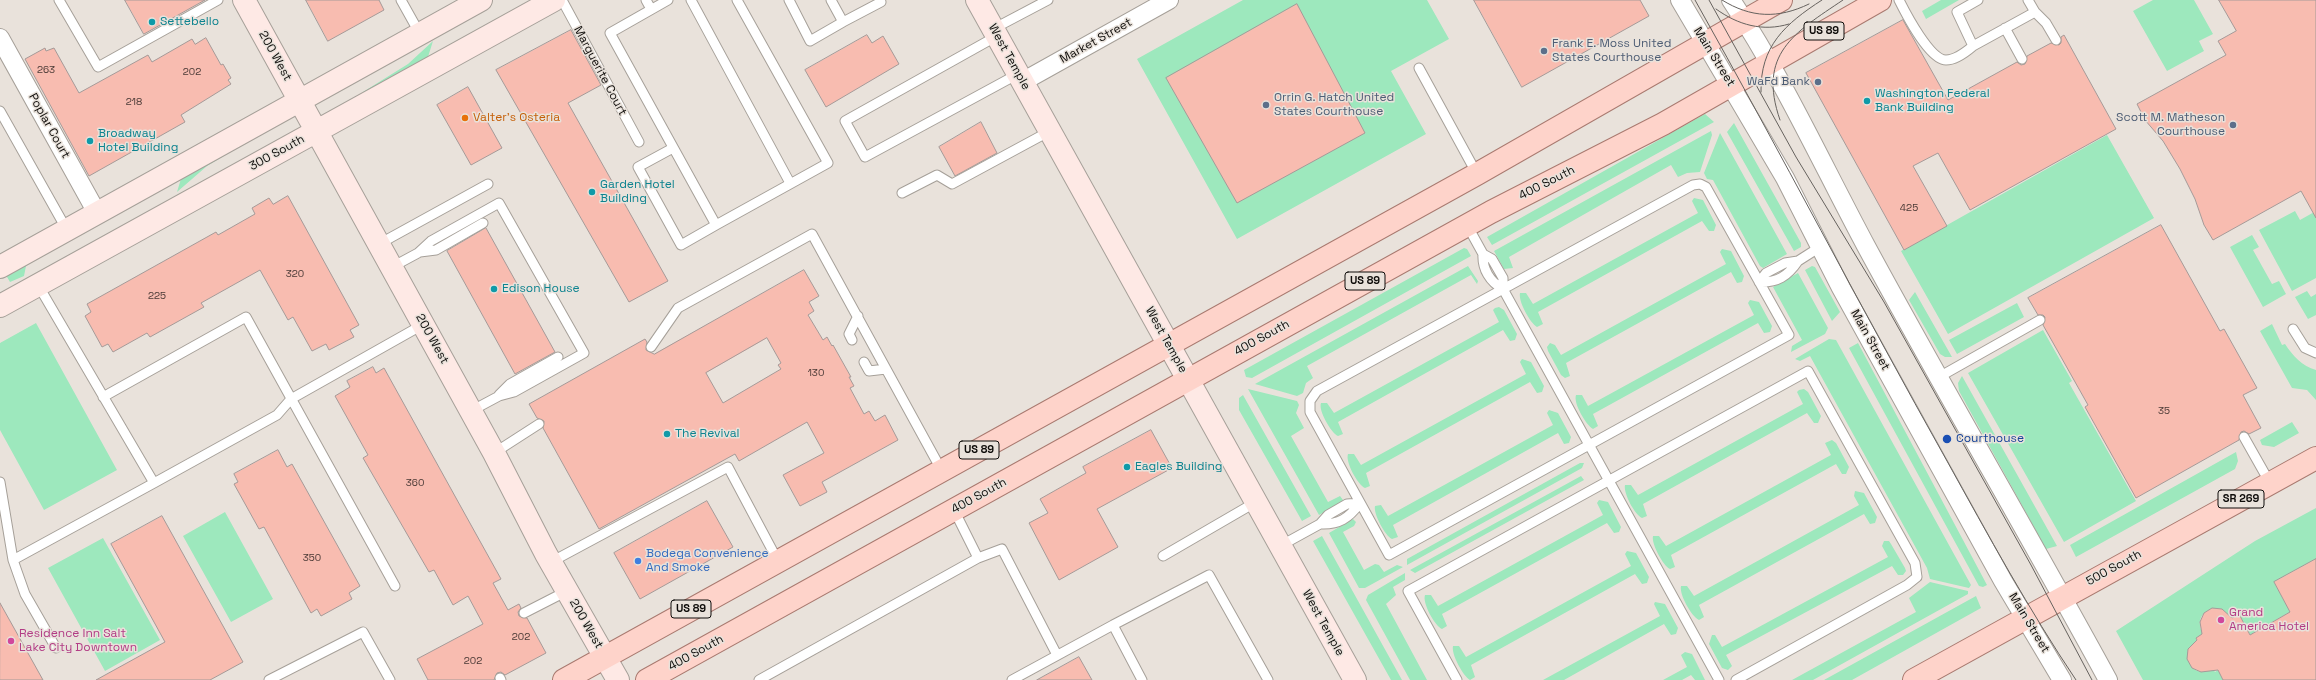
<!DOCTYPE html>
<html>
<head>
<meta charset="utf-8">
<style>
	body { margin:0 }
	canvas { display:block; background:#e9e2db }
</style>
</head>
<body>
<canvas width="2316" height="680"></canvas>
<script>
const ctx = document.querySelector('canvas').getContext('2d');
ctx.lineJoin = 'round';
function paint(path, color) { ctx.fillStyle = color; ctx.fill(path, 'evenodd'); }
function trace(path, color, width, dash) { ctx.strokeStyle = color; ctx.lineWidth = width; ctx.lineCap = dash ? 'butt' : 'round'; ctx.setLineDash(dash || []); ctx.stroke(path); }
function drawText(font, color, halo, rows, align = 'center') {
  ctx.font = font + ' "Space Grotesk",sans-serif'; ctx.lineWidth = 3; ctx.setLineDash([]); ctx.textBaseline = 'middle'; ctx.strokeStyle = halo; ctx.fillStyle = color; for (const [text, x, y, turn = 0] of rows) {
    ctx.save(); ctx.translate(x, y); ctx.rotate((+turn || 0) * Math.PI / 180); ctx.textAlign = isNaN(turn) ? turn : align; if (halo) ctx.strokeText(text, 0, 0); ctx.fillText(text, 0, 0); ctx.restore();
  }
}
paint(new Path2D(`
	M1243,0H1427L1449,39L1391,71L1426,134L1237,239L1137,59Z
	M1941,0H1959L1926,19L1922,11Z
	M2153,0H2194L2213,34L2199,41L2204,51L2167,71L2133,11Z
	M433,41L427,60L366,96L363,92L408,64Z
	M1705,114L1714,122L1492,245L1487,237Z
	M1734,123L1801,243V247L1794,251L1727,132Z
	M1711,131L1712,135L1700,172L1687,173L1678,177L1671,165L1509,257L1513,268L1504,269L1494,251Z
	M1720,133L1787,254L1763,268L1760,266L1713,180L1707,179L1704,173Z
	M2107,135L2154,218L1948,334L1901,251Z
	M255,137L207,166L177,192L183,172Z
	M1694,198L1703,200L1716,225L1714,231H1709L1702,221L1538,312L1543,324L1537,327C1530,323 1518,301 1520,293H1526L1533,304L1698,213L1692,201Z
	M2295,211L2300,220L2316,211V278L2292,291L2259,230Z
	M2252,235L2259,247L2253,250L2272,284L2279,281L2286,294L2263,307L2230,247Z
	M1464,248L1467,249L1471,256L1252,378L1246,377L1244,370Z
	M1722,249L1731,251L1744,276L1742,282L1737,283L1731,272L1566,363L1570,376L1565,378L1561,375L1548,351L1547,347L1550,343L1555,345L1561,355L1726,264L1720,252Z
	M27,261L24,276L10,282L3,270Z
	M1468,266L1478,281L1477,284L1471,275L1307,366L1313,378L1306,383L1303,393L1297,396L1255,384Z
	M1812,266L1815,267L1840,312L1832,321L1805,270Z
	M1798,273L1828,328L1825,334L1791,352L1792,346L1802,340L1773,287Z
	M2307,291L2311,297L2316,294V315L2308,319L2295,297Z
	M1915,292L1952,357H1945L1940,354L1909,300Z
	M1750,300L1759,302L1772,326L1770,332L1764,333L1758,323L1593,414L1598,426L1593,429C1586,425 1573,403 1576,395H1582L1588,406L1754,315L1748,303Z
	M2017,303L2024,317L1957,354L1949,340Z
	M1499,307L1504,310L1517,334L1515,340L1510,341L1503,330L1338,422L1343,434L1338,436C1331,433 1318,410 1321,403H1327L1334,413L1499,322L1493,310L1495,308Z
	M36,323L117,470L44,510L0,430V343Z
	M2272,324L2282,345L2285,344C2293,356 2302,366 2316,370V400L2307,390L2292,388L2260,331Z
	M2043,330L2072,381L2069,383L2136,501L2064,542L1968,373Z
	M1829,339L1836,340L1971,585L1969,588L1930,579L1927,568L1810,356L1800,361L1795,359Z
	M1858,343L1987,585L1983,587L1979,586L1849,348Z
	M1522,359L1531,362L1544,386L1542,392L1537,393L1530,382L1366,473L1370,486L1365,488C1358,485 1345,462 1348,454H1354L1361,465L1526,374L1520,362Z
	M1962,376L2057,546L2046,549L1959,391L1958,383Z
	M1248,389L1297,401L1299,405L1296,413L1304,428L1291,436L1328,502L1340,496L1343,500L1340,503L1319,515Z
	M1804,389L1808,392L1821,416L1818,423H1814L1807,413L1643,504L1647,516L1642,518C1635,515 1623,493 1625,485H1631L1638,495L1803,404L1797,392L1799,390Z
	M1243,395L1311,516L1302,521L1239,410V398Z
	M1549,410L1558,413L1571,437L1569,443L1564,444L1558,433L1393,525L1398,537L1392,539C1385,536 1373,513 1375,506L1381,505L1388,516L1553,425L1547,413Z
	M2292,422L2299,433L2274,447L2262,445L2260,440Z
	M1832,440L1836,443L1849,467L1846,474H1842L1836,464L1671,555L1675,567L1670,569C1663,566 1651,543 1653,536H1659L1666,546L1831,455L1825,443Z
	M2236,452L2238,461L2235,469L2076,557L2070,545Z
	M1580,463H1584L1582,468L1407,565V559Z
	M1581,476L1584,480L1415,573L1410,570Z
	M1855,491L1864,493L1877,517L1875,523L1870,524L1864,514L1699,605L1704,617L1699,620C1691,616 1679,594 1681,586H1687L1694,596L1859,505L1854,496Z
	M1599,500L1608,502L1621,527L1619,532L1614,533L1607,523L1442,614L1447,626L1442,629C1435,626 1422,603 1425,595H1431L1438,606L1603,515L1597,503Z
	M2316,508V559L2274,582L2292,615L2288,613L2253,633L2252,638L2239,614L2231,618L2222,609C2206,607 2194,617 2203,634L2196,638L2197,641L2188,649C2186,666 2196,677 2213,669L2215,672L2218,670L2223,680H2143L2116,631L2255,541Z
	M225,512L273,599L231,622L183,536Z
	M1353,519L1356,522L1354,526L1343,532L1364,570L1375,564L1379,565L1384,572L1397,565L1403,567L1365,588H1359L1329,533Z
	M1322,536L1402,680H1391L1313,541Z
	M103,538L160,640L105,671L48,568Z
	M1884,541H1889L1891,544L1905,568L1906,571L1903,575H1898L1892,566L1726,655L1732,666L1728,670L1722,668L1709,644L1712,635H1715L1722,647L1888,557L1882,546Z
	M1627,551L1636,553L1649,577L1647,583L1642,584L1635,574L1471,665L1475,677L1470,680C1463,676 1451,654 1453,646H1459L1466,657L1631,566L1625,554Z
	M1405,573V580L1393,587L1396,595L1386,604L1427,680H1410L1366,600L1368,595Z
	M1930,582L1968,591V594L1813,680H1792L1916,612L1909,598Z
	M1976,596L1981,608L1852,680H1824Z
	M1655,602L1665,604L1678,628L1676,634L1671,635L1664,624L1564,680H1543L1660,616L1654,604Z
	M1685,652L1692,654L1705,680H1695L1691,675L1682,680H1663L1687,667L1681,655Z`), '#9de8bd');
const building = new Path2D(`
	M125,0H205L144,34Z
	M306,0H379L384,10L328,41Z
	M1474,0H1640L1649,16L1522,87Z
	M2219,0H2316V218L2301,191L2213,240L2204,225L2195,199L2180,169L2163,141L2145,120L2137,104L2226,55L2218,41L2236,31Z
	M1297,4L1365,133L1237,203L1166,78Z
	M1903,20L1948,100L2017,62L2021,65L2025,64L2027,56L2051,43L2059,45L2061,43V37L2064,35L2116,129L1970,210L1938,153L1913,166L1947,226L1904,250L1806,73Z
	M571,30L601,85L568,103L668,281L629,302L496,70Z
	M867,35L872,43L883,36L899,64L826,107L805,70Z
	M206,38L221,65L223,64L231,78L228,80L231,84L181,115L185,122L89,176L25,59L45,48L46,51L54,48L79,93L148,55L152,62L192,39L195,44Z
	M468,87L502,148L471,165L437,105Z
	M981,122L997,153L955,176L939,147Z
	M288,196L359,325L350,330L354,337L329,350L326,344L312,351L293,317L288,320L260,270L201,303L204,307L150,337L147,333L113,352L108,344L102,347L85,316L91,312L87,304L216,232L218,235L255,214L252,208L269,198L273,204Z
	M2161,225L2220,331L2224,329L2257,388L2243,395L2261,428L2249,434L2244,431L2241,432L2239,440L2136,498L2085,407L2088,405L2043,325L2045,317L2043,315H2038L2028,298Z
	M486,228L555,352L515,374L447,251Z
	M804,270L819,296L809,302L814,311L808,315L823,340L827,337L832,346L833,345L851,377H849L854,386L850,388L864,414L869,411L875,421L885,415L898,440L822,482L827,492L800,506L783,475L824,453L807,422L739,461L735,454L599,529L543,428L544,421L537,418L529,404L645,339L647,342L646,350L654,354ZM767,338L781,363L778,365L781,369L723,403L706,373Z
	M373,367L376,373L384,368L461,507L501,579L493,583L508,610L519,604L521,608L518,612L519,616L527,618L546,653L505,675L501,672L497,673L494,680H428L417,659L483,624L468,596L453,605L434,570L429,572L363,458L368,455L335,396L350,387L347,381Z
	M1151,430L1172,468L1097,509L1118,547L1059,580L1029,523L1048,513L1040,499L1086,473L1083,467Z
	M278,450L287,467L292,464L360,586L349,593L352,599L321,616L317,609L311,613L264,527L259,529L234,484L238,482L234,474Z
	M707,501L733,547L640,599L614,553Z
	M162,516L243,662L210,680H96L165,642L111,544Z
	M2316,559V680H2223L2218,670L2201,672L2192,668L2187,659L2188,649L2197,640L2196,638L2202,634L2200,622L2204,613L2212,608L2222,609L2232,618L2239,614L2250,635L2290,612L2274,582Z
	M0,603L43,680H0Z
	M1079,657L1092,680H1037Z`);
paint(building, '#f8bcb0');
trace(building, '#a59a98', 1);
const lane = new Path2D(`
	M59,0L98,67L218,0
	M401,0L420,34
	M562,0L639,142
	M646,0L651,9
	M668,0L610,33L716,225L828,163L737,0
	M691,0L790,183
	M789,0L810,41L843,22L831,0
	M1899,0C1906,14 1930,60 1946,60C1956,60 1966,52 1973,46
	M1978,0L1957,12L1973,46L2035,12L2028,0
	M2035,12L2046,23L2056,40
	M843,22L881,2L880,0
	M2005,28L2022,59
	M993,29L1048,0
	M997,36L845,121L865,157L1018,74
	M1419,68L1477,174
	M0,111L67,230
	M673,148L638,167L681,245L716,225
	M1700,184L1706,187L1789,335L1389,555L1310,412V401L1317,391L1693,185Z
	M902,193L937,175L952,184L1050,131
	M1467,225L1483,254L1492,259L1503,278V289C1490,282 1482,269 1483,254
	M379,244L488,184
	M420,252L436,250L483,223
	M1798,261C1788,276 1777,283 1759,282L1766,273L1785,263L1798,261L1820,247
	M392,267L418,253L431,241L499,203L584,353L514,392L499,396L471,411
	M1503,289L1719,680
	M2293,329L2305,348L2316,353
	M852,340L849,334L858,316
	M651,347L678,308L812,234L942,471
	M864,362L869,371L886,369
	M1939,377L2040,320
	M499,395L510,384L558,357
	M103,397L246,317L395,586
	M2244,437L2270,483
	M494,453L539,424
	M0,482L13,560L25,594L56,648
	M154,483L277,415L291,399L424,324
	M954,510L978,558
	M1280,546L1320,524L1328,515L1347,504L1360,503C1349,518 1339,525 1320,524
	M1163,556L1256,502
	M13,560L154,483L38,285
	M551,562L728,467L778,561
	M524,613L567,591
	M500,678L501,680
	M269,680L363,632L390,680
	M759,680L978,558L1002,549L1057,655
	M1012,680L1113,625
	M1142,680L1113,625L1209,575L1268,680
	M1457,680L1408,591L1808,371L1915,563L1917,577L1907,585L1736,680`);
const street = new Path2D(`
	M1680,0L1785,178L1841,288L2003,581L2062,680
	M1731,0C1783,78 1822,164 1866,246C1945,392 2029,535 2108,680
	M0,38L97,213
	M1022,82L1169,0`);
const secondary = new Path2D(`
	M244,0L494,453L546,554L618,680
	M977,0L1355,680
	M0,267L481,0
	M0,306L554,0`);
const primary = new Path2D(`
	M564,680L1477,174L1781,0
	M647,680L1491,212L1663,124L1880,0
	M1914,680L2316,458`);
trace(lane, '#a6a099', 11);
trace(street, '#a6a099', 20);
trace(secondary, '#a6a099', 24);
trace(primary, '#a97a70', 24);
trace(lane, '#fff', 9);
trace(street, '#fff', 18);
trace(secondary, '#fee9e5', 22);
trace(primary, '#fed3ca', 22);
trace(new Path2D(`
	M1695,0C1781,153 1861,308 1947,461C1988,535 2029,610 2076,680
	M1709,0L1796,157L1884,302L2031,565L2092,680
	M1722,0C1751,18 1778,19 1809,4
	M1716,9C1738,25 1763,32 1789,24
	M1761,92C1760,46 1785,24 1822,0
	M1780,120C1757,54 1794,33 1843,0`), '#66625e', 1);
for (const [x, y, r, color] of [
	[152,22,4,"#0f9aa8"],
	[1544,51,4,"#5c6f8a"],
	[1818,82,4,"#5c6f8a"],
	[1867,101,4,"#0f9aa8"],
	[1266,105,4,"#5c6f8a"],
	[465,118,4,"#e8710a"],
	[2233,125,4,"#5c6f8a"],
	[90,141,4,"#0f9aa8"],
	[592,192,4,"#0f9aa8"],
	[494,289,4,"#0f9aa8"],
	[667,434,4,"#0f9aa8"],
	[1947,439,5,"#1a4fb4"],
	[1127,467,4,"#0f9aa8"],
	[638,561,4,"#3f7fe0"],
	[2221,620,4,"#d1479c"],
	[11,641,4,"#d1479c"]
]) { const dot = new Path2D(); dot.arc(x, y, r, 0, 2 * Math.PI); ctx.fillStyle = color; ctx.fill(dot); trace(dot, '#e9e2db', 1.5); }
drawText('10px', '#483834', null, [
	["263",46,70],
	["202",192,72],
	["218",134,102],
	["425",1909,208],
	["320",295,274],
	["225",157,296],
	["130",816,373],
	["35",2164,411],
	["360",415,483],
	["350",312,558],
	["202",521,637],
	["202",473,661]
]);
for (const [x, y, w] of [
	[1824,31,40],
	[1365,281,40],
	[979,450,40],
	[2241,499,46],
	[691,609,40]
]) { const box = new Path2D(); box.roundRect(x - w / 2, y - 9, w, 18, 3); ctx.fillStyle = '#e9e2db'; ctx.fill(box); trace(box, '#0e0c0a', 1); }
drawText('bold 11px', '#0e0c0a', null, [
	["US 89",1824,31],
	["US 89",1365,281],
	["US 89",979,450],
	["SR 269",2241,499],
	["US 89",691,609]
]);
drawText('12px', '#0d838f', '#e9e2db', [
	["Settebello",160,22],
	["Washington Federal",1875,94],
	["Bank Building",1875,108],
	["Broadway",98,134],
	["Hotel Building",98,148],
	["Garden Hotel",600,185],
	["Building",600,199],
	["Edison House",502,289],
	["The Revival",675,434],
	["Eagles Building",1135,467]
], 'left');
drawText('12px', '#0e0c0a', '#e9e2db', [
	["Market Street",1096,41,-29],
	["200 West",275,56,61],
	["West Temple",1009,57,61],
	["Main Street",1714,57,58],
	["Marguerite Court",600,71,62],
	["Poplar Court",49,126,61],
	["300 South",277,153,-29],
	["400 South",1547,183,-27],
	["400 South",1262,338,-29],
	["200 West",432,339,61],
	["West Temple",1166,340,61],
	["Main Street",1870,340,61],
	["400 South",979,496,-29],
	["500 South",2114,568,-29],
	["West Temple",1323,623,61],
	["Main Street",2029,623,59],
	["200 West",586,624,60],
	["400 South",696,653,-29]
]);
drawText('12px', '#4e5e75', '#e9e2db', [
	["Frank E. Moss United",1552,44],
	["States Courthouse",1552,58],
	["WaFd Bank",1810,82,"right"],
	["Orrin G. Hatch United",1274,98],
	["States Courthouse",1274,112],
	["Scott M. Matheson",2225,118,"right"],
	["Courthouse",2225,132,"right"]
], 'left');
drawText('12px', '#c56008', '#e9e2db', [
	["Valter's Osteria",473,118]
], 'left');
drawText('12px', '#164399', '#e9e2db', [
	["Courthouse",1956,439]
], 'left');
drawText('12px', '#366cbe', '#e9e2db', [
	["Bodega Convenience",646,554],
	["And Smoke",646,568]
], 'left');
drawText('12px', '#b23c85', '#e9e2db', [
	["Grand",2229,613],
	["America Hotel",2229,627],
	["Residence Inn Salt",19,634],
	["Lake City Downtown",19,648]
], 'left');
</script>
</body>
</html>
